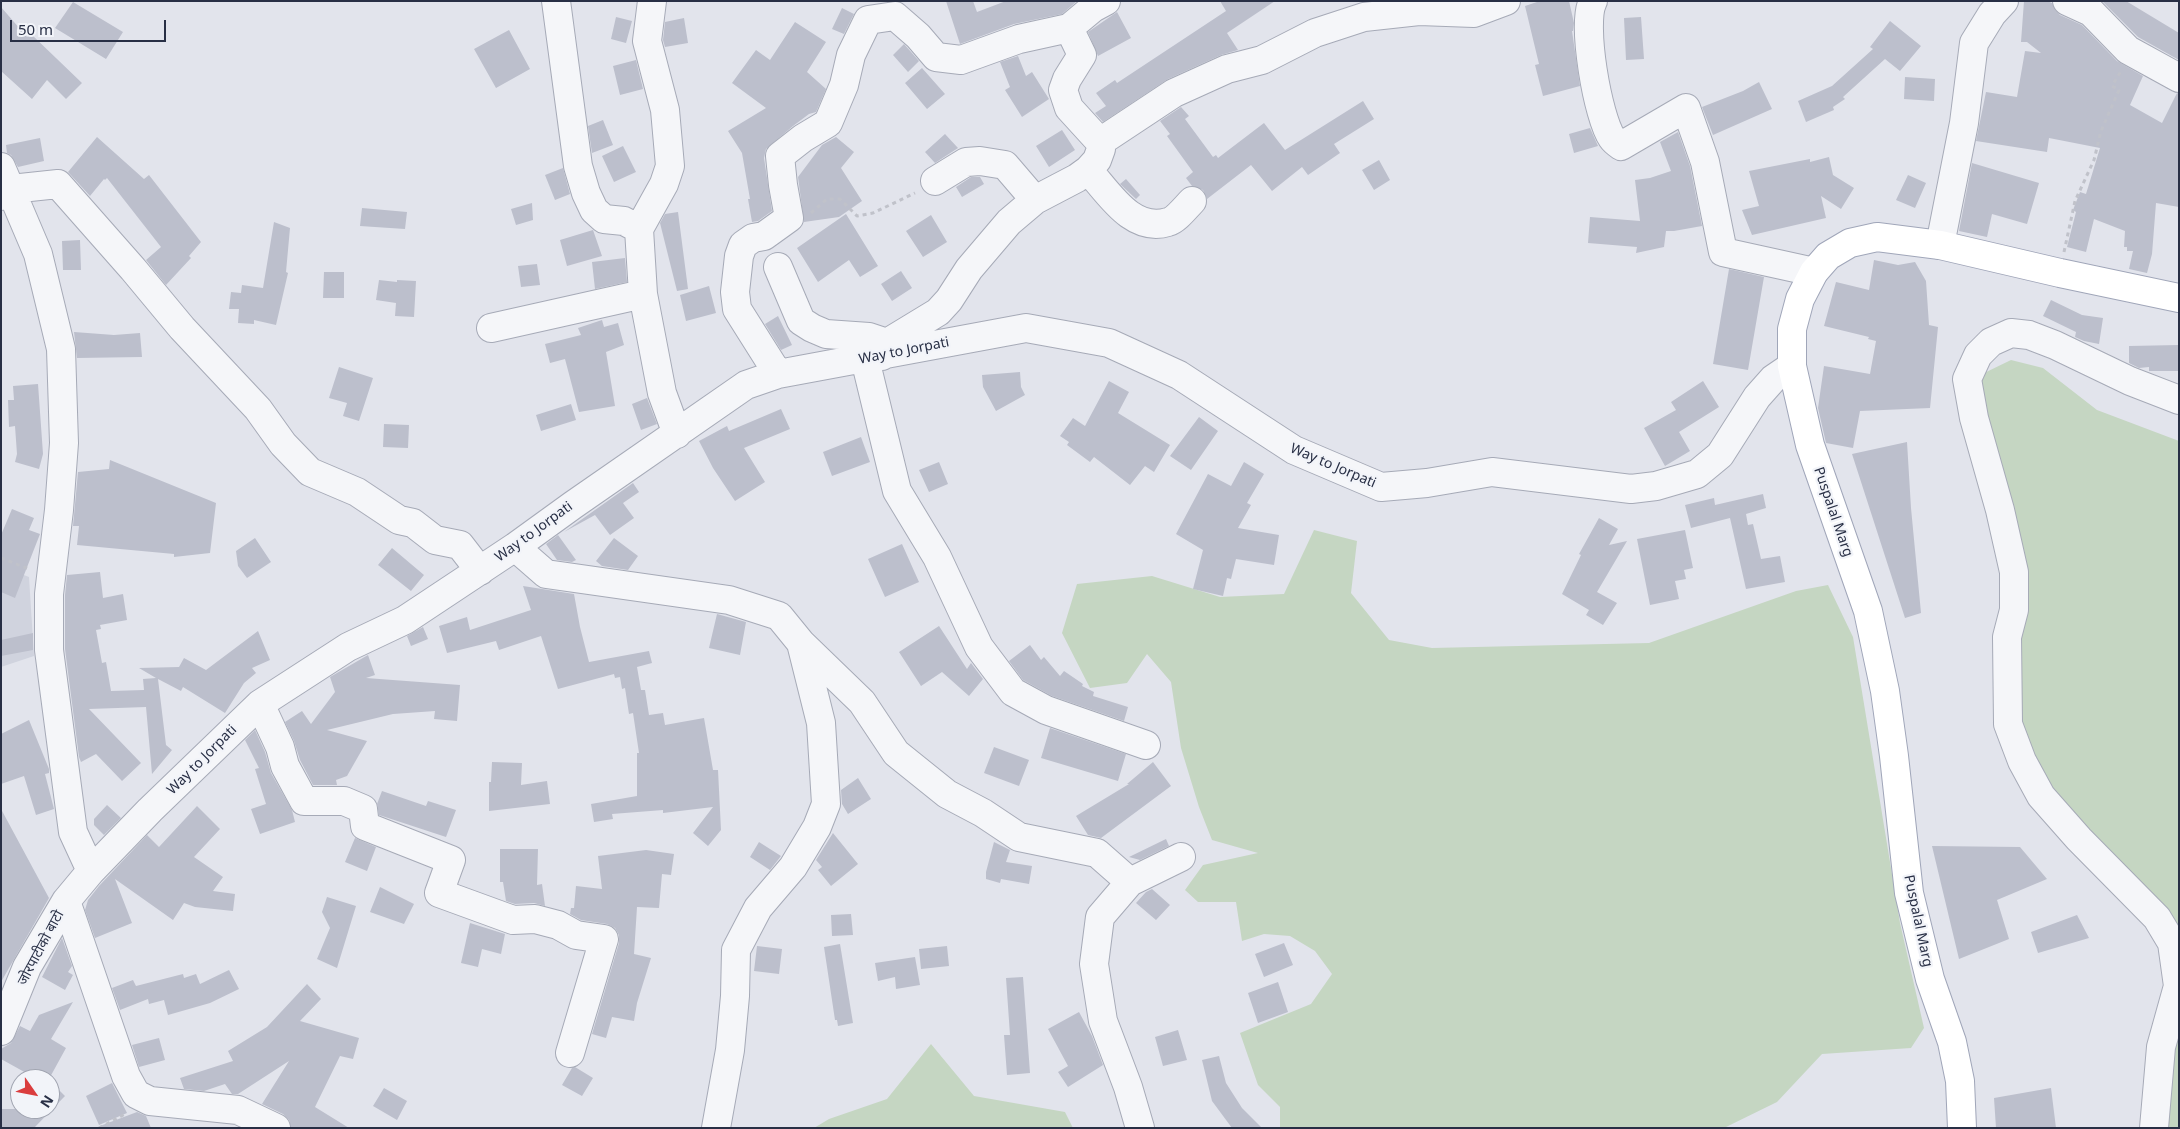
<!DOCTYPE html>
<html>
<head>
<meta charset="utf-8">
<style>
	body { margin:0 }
	#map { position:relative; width:2180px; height:1129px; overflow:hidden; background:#e2e4ec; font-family:"Noto Sans",sans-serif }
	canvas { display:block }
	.frame { position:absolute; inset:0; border:2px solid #282f45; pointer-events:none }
	.north { position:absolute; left:10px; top:1069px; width:50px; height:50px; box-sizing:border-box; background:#f2f4f9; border:1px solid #a1a5b1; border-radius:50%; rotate:123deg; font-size:14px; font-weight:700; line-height:20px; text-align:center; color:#282f45 }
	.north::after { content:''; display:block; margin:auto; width:18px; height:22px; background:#da3d3e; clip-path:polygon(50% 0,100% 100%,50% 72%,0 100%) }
	.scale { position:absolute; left:10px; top:20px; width:156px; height:22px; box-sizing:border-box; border:2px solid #282f45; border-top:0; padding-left:6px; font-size:15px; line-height:18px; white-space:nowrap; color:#282f45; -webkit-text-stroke:4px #f2f4f9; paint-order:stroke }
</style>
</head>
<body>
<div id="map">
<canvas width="2180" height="1129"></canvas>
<div class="frame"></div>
<div class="north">N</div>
<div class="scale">50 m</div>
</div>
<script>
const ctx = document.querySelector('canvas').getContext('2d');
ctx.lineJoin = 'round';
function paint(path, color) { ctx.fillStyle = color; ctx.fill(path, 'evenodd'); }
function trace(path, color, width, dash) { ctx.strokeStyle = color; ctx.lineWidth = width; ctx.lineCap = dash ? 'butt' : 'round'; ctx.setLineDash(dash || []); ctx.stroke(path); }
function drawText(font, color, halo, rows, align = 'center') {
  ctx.font = font + ' "Noto Sans","Noto Sans Devanagari",sans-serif'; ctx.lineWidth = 4.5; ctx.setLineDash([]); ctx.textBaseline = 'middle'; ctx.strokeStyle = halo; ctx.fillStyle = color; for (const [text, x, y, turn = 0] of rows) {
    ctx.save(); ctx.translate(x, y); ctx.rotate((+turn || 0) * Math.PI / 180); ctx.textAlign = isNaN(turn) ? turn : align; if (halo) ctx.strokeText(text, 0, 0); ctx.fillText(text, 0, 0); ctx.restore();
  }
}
paint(new Path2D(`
	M1,566L29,577L34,656L1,667Z`), '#d0d3de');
paint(new Path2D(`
	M2011,360L2043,368L2097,410L2179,441V1128H2162L2173,959L2005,740L2016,530L1971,423L1978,376Z
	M1314,530L1357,541L1351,593L1389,640L1432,648L1649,643L1796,591L1828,585L1853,637L1900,923L1924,1028L1911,1048L1822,1054L1777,1102L1724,1128H1280V1107L1258,1085L1240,1033L1311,1004L1332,974L1315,951L1290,936L1264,934L1242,941L1236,902H1198L1185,890L1203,865L1258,853L1212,840L1199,807L1181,748L1171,682L1147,654L1127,683L1090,688L1062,633L1077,584L1152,576L1220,597L1284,594Z
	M931,1044L974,1096L1065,1112L1073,1128H814L829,1119L887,1099Z`), '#c5d6c2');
paint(new Path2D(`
	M946,1H973L977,12L1006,1H1077L1062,14L1014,24L960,44Z
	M1220,1H1275L1227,33L1238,50L1221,55L1168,79L1103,122L1095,113L1106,106L1096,93L1115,80L1117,83L1226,11Z
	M1540,1H1569L1574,23L1573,31H1572L1580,86L1543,96L1535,65L1539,64L1525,6Z
	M2024,1H2047L2052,3L2055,10L2060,15L2082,25L2117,61L2143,76L2130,105L2162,123L2177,93L2179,94V207L2156,203L2152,254L2147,273L2129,269L2133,251H2127V247H2124L2125,231L2094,219L2086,252L2067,247L2076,212L2073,210L2080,192L2086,194L2100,148L2049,138L2047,152L1976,141L1986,92L2017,97L2025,51L2041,53L2027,42H2021Z
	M2102,1H2126L2179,33V60L2138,37Z
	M73,2L123,32L106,59L55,28Z
	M1,7L27,37L31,34L82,83L66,99L47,80L32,99L1,71Z
	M842,8L854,14L844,34L832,29Z
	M1117,12L1131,38L1098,56L1088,32Z
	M616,17L632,21L626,43L611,39Z
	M1641,17L1644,59L1626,60L1624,18Z
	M684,18L688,43L665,47L663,40L665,22Z
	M1890,21L1921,46L1900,71L1885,59L1843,97L1845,99L1833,107L1834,110L1806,122L1798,101L1832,86L1873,49L1870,47Z
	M795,22L826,42L807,72L826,89L816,112L809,114L793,126L766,149L764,158L772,211L758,221L752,222L748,199H750L742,153L728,131L766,108L732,83L756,50L770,60Z
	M509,30L530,69L496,88L474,49Z
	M904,44L919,61L908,72L893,55Z
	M1018,56L1026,76L1032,72L1049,99L1022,117L1005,90L1010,87L1000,62Z
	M636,60L643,89L620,95L613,66Z
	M922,68L945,94L927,109L905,83Z
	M1905,77L1935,79L1934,101L1904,99Z
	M1759,82L1772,109L1713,135L1702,107L1743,91Z
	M1363,101L1374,119L1334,144L1340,153L1308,175L1302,167L1272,191L1251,165L1207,199L1203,190L1192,186L1186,178L1193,172L1167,136L1170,134L1160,121L1181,107L1189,116L1185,119L1213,157L1216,155L1218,158L1264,123L1285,150Z
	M603,120L613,145L592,153L588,126Z
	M1590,128L1598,146L1574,153L1569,134Z
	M1062,130L1075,150L1049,167L1036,146Z
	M1678,132L1690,166L1702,226L1674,231H1666L1664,247L1636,253L1637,247L1588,243L1590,217L1640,221L1635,180L1650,178L1671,171L1660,142Z
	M945,134L958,148L935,163L925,152Z
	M97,137L144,179L149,175L201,242L189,256L191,258L166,285L146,260L161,247L107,178L105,180L104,179L90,196L68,172Z
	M836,137L854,152L841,168L862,201L839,217L804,222L798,177L822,145Z
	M40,138L44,161L18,167L11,155L7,153L6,145Z
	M623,146L636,172L614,182L602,156Z
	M1829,157L1833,175L1854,188L1841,209L1821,196L1826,218L1752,235L1742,210L1759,206L1749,171L1810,159V162Z
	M1379,160L1390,180L1374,190L1362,170Z
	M1972,163L2039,183L2027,224L1992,214L1987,237L1959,231Z
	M563,168L570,194L555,200L545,175Z
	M1908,175L1926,183L1915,208L1896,200Z
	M971,177H980L984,184L962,197L956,187Z
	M1126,179L1140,195L1136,199L1120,184Z
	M532,203L533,220L516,225L511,209Z
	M362,208L407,212L405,229L360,226Z
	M678,212L688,289L677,291L660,223L665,214Z
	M846,214L878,266L860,277L849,260L818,282L797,248Z
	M931,215L947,242L923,257L906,231Z
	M274,222L290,228L286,272L288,273L276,325L254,320V324L238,323L239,309H229L231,292L241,293L242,285L263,288Z
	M593,230L602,256L567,266L560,240Z
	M80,240L81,270H63L62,241Z
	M625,258L627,282L595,289L592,262Z
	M1874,260L1898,265L1915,262L1926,281L1929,325L1938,327L1930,408L1860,411L1853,448L1826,443L1818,408L1824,366L1870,374L1876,341L1868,339L1869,337L1824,326L1836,282L1869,290Z
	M537,264L540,285L521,287L518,266Z
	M1729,269L1764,277L1748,370L1713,364Z
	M901,271L912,288L892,301L881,284Z
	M324,272H344V298H323Z
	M379,280L397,282V280L416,281L414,317L395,316L396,303L376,300Z
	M709,286L716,313L686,321L680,295Z
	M2051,300L2082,315L2103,318L2099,344L2084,341L2075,337L2076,332L2043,316Z
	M778,316L792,345L781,350L765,324Z
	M602,320L604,327L618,323L624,345L606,352L615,406L579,412L565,359L550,363L545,344L581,335L578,328Z
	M74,332L114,335L140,333L142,357L77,358Z
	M2179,345V371H2149V367L2139,368L2129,363V346Z
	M339,367L373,378L359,421L343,416L347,403L329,398Z
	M1020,372L1021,387L1025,395L996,411L983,387L982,375Z
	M1109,381L1129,392L1118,413L1170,445L1154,472L1145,466L1130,485L1094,457L1090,462L1067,445L1069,442L1060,436L1073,418L1085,426Z
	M1703,381L1719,407L1679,432L1690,451L1665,466L1644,428L1676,410L1671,402Z
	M38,384L43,454L39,469L15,462L17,454L15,426L9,427L8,400H14L13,386Z
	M647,398L657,424L641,430L632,404Z
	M571,404L576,420L541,431L536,415Z
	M781,409L790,429L744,448L765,482L735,501L713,468L699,441L727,426L729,431Z
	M1199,417L1218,431L1191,470L1170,456Z
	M384,424L409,425L408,448L383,447Z
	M861,437L870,462L832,476L823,452Z
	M1907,442L1911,508L1921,613L1905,618L1852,454Z
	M110,460L216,503L210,553L174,557V554L77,545L79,526H73L78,472L109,469Z
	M939,462L948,484L929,492L919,470Z
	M1244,462L1264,474L1247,503L1251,505L1238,528L1279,535L1274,565L1236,559L1231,579L1227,578L1223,596L1193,589L1203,550L1176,534L1208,474L1231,486Z
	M633,483L639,492L623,503L634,518L610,535L595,515L564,532Z
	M1763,494L1766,508L1746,514L1748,525L1753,524L1761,559L1780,556L1785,582L1746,589L1730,518L1691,528L1685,505L1714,498L1715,505Z
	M12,509L34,518L29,530L40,534L15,598L1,592V535Z
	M1599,518L1618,529L1609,545L1627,541L1597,592L1617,603L1603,625L1586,615L1589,610L1562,594L1581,555L1579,554Z
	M1685,530L1693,568L1684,570L1686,579L1675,581L1679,599L1650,605L1637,539Z
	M558,535L576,560L572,562L557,560L546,544Z
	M255,538L271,562L247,578L238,566L236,551Z
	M614,538L638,556L628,570L602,566L596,561Z
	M902,544L919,582L885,597L868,559Z
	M392,548L424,575L411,591L378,565Z
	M100,572L103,598L123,594L127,620L100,625L101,629L96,630L102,663L106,662L111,691L144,690L143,679L156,678L139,668L179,667L184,658L206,670L258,631L270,660L252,668L256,673L244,683L225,713L183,687L181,691L158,679L166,745L172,750L152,774L146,707L89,709L141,763L122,781L96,754L81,762L79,757L65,649V595L67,575Z
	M523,586L574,594L580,627L589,662L649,651L652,663L637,667L641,690H645L649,715L663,713L665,725L704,718L713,770H718L721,830L708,846L693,833L713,807L663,813V810L612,814L613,819L594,822L591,804L637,796V753H639L633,713L629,714L625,688L622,689L620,677L615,678L614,674L558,689L541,636L499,650L496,641L447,653L439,626L467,617L470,630L531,610Z
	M717,614L746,622L740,655L709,648Z
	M939,626L967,669L971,663L983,679L969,696L942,672L921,686L899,652Z
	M423,627L428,639L411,646L407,636Z
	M33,633V650L1,656V640Z
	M1030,645L1041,660L1044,657L1060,676L1064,671L1083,684L1082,686L1094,692L1093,696L1128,707L1124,721L1052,696L1023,680L1009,661Z
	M368,655L375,675L366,678L460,685L457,721L434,719L435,711L393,714L327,730L367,741L347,776L336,780L337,785H313L300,760L294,741L285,722L302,711L311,724L335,692L330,677Z
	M29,720L49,769V773L45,774L54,809L36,815L24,776L1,784V734Z
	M1050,728L1126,754L1118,781L1041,758Z
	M255,730L265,752L271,773L292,810L295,822L260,834L251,809L266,804L255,769L259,768L245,740Z
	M994,747L1029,760L1019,786L984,773Z
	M492,762L522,763L521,785L547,781L550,804L489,811V782H491Z
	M1153,762L1171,786L1101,838L1088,835L1076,816L1129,784H1127Z
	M858,778L871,799L848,814L842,804L841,790Z
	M382,791L426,806L428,801L456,810L446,837L379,815L377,804Z
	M107,805L121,818L104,835L94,825V819Z
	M197,806L220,829L194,857L223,877L213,891L235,894L233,911L195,907L184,903L173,920L115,879L132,923L95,938L85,910L88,900L99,886L147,835L159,847Z
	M1,809L49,898L1,982Z
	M833,833L858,864L831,886L818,870L822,867L816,860Z
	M355,838L376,847L367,871L345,862Z
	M1166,839L1169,846L1140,860L1129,857Z
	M759,842L781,856L770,870L750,857Z
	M994,842L1010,850L1006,862L1032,866L1029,884L1001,879L1000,883L986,879V872Z
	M1932,846L2020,847L2047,879L1997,900L2009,939L1959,959Z
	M500,849H538L537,885L542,884L545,906L534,903L515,904L506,901L503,882H500Z
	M646,850L674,854L671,875L662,874L659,908L637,907L634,954L651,958L637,1003L634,1021L612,1017L606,1038L592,1034L619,943V935L615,928L607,924L581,920L570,914L571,908H574L576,886L602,889L598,856Z
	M380,887L414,904L404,924L370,912Z
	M1152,889L1170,905L1156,920L1136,903L1146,892Z
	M327,897L356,906L337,968L317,959L330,928L322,912Z
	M851,914L853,935L832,936L831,915Z
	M2077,915L2089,938L2038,953L2031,932Z
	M470,923L505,934L501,954L482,949L478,967L461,963Z
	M62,938L72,966L68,972L73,975L65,990L42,977Z
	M1284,943L1293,965L1264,977L1255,954Z
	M840,944L853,1023L838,1026L837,1020H835L824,947Z
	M757,946L782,949L779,974L754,971Z
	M947,946L949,966L921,969L919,949Z
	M915,957L920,985L896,989L895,977L878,981L875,963Z
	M229,970L239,989L210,1003L168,1015L164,1000L149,1004L148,999L120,1010L112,988L133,980L136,986L183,974L184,978L196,974L200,984Z
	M1023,977L1030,1073L1007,1075L1004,1035H1010L1006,978Z
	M1278,982L1288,1012L1258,1023L1248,993Z
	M307,984L321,999L300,1021L359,1038L353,1059L340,1056L315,1107L349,1128H291L289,1120L283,1114L262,1104L289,1061L238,1094H232L225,1084L204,1091L184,1089L180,1078L233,1061L228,1051L267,1027Z
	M73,1002L51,1039L66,1048L49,1079H37L1,1059V1049L11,1043L20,1026L30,1031L39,1015Z
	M1079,1012L1092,1036L1103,1065L1068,1087L1058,1072L1068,1066L1048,1029Z
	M1178,1030L1187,1060L1163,1066L1155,1037Z
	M159,1038L165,1060L139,1067L132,1045Z
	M1219,1056L1226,1083L1242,1108L1262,1128H1232L1212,1101L1202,1060Z
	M575,1067L593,1078L582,1096L562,1085L572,1068Z
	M50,1081L65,1096L34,1128H1V1109H16L20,1104V1109H50Z
	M112,1083L127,1113L99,1125L86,1096Z
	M384,1088L407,1101L397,1120L373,1106Z
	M2051,1088L2056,1128H1996L1994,1098Z
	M137,1112L146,1116L151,1128H100V1126Z`), '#bcbfcc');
const minor = new Path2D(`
	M556,1L578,166L586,193L594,210L604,219L624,221L639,229
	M652,1L647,41L665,110L670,166L664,184L639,229L643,294L662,393L677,434
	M1593,1C1581,23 1598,118 1612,138C1614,141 1618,144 1621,146L1686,108L1705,162L1723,252L1814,272
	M2067,1L2091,12L2128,50L2179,78
	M1100,142L1174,93L1227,69L1262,60L1315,33L1364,17L1419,11L1474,13L1506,1
	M1,167L38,254L61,349L64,443L59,510L49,594V650L73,832L91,871
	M1088,170C1109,193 1132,233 1168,222C1176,220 1186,207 1192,201
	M935,181L966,162L980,161L1005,165L1035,200
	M1,196L11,189L58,184L133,269L182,328L258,409L283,444L310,472L357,492L399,520L413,523L435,540L460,545L480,571
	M1940,245L1964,123L1974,43L1992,14L2004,1
	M778,267L801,321L812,328L826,334L869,337L887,343
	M491,328L643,294
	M882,356L887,343L938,312L949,300L969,269L1009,222L1035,200L1077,178L1088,170L1097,160L1101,149L1100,142L1069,108L1063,90L1067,79L1082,55L1069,28
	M865,359L897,491L937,557L979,647L1013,692L1046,710L1146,745
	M778,374L737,309L735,292L739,256L743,245L753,238L764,236L789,218L783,185L780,156L803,138L828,123L844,85L851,55L868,20L895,16L918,36L936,57L961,60L1019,39L1069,28L1093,8L1106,1
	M515,547L546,574L729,600L779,616L801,643L862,702L896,753L947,794L983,813L1019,837L1097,853L1130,882L1100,917L1094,964L1103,1021L1128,1087L1140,1128
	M260,704L280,747L285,766L304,801H344L363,809L365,826L451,860L439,893L513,920L535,919L558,925L576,935L604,939L570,1053
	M1130,882L1181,857
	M66,901L126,1076L136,1094L150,1101L238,1110L276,1128
	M1,1031L27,967L66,901L91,871L150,810L260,704L348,647L405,620L515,547L573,505L746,385L778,374L1026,328L1109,343L1179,375L1294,450L1381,487L1427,483L1492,472L1631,489L1656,486L1697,474L1720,455L1757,397L1773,379L1792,366
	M716,1128L730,1050L735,996L736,950L758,908L793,867L817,827L826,804L821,723L801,643
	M2154,1128L2161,1047L2178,986L2172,943L2157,918L2079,839L2041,796L2022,761L2008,724L2007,637L2014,610V572L2000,510L1974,418L1967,379L1978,355L1991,342L2011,333L2029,335L2055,345L2130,381L2179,400`);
const major = new Path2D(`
	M1962,1128L1960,1081L1952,1042L1930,979L1909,893L1894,756L1885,691L1868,611L1810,445L1792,366V329L1800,299L1814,272L1828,256L1850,243L1877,237L1940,245L2060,273L2179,298`);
trace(minor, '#a6aab7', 30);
trace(major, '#a0a6b9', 30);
trace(new Path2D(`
	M811,213L827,199H840L857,216L873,213L915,193
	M2064,252L2075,201L2094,160L2101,131L2119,90L2112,86L2121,71
	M1,558L29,569
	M99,1128L125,1114`), '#c0c2ca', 3, [4, 4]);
trace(minor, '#f5f6f9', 28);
trace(major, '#fff', 28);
drawText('14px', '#282f45', '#f2f4f9', [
	["Way to Jorpati",904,351,-11],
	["Way to Jorpati",1333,466,23],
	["Puspalal Marg",1833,512,71],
	["Way to Jorpati",534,532,-36],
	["Way to Jorpati",202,760,-45],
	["Puspalal Marg",1918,921,78],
	["जोरपाटीको बाटो",41,948,-62]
]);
</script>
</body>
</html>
